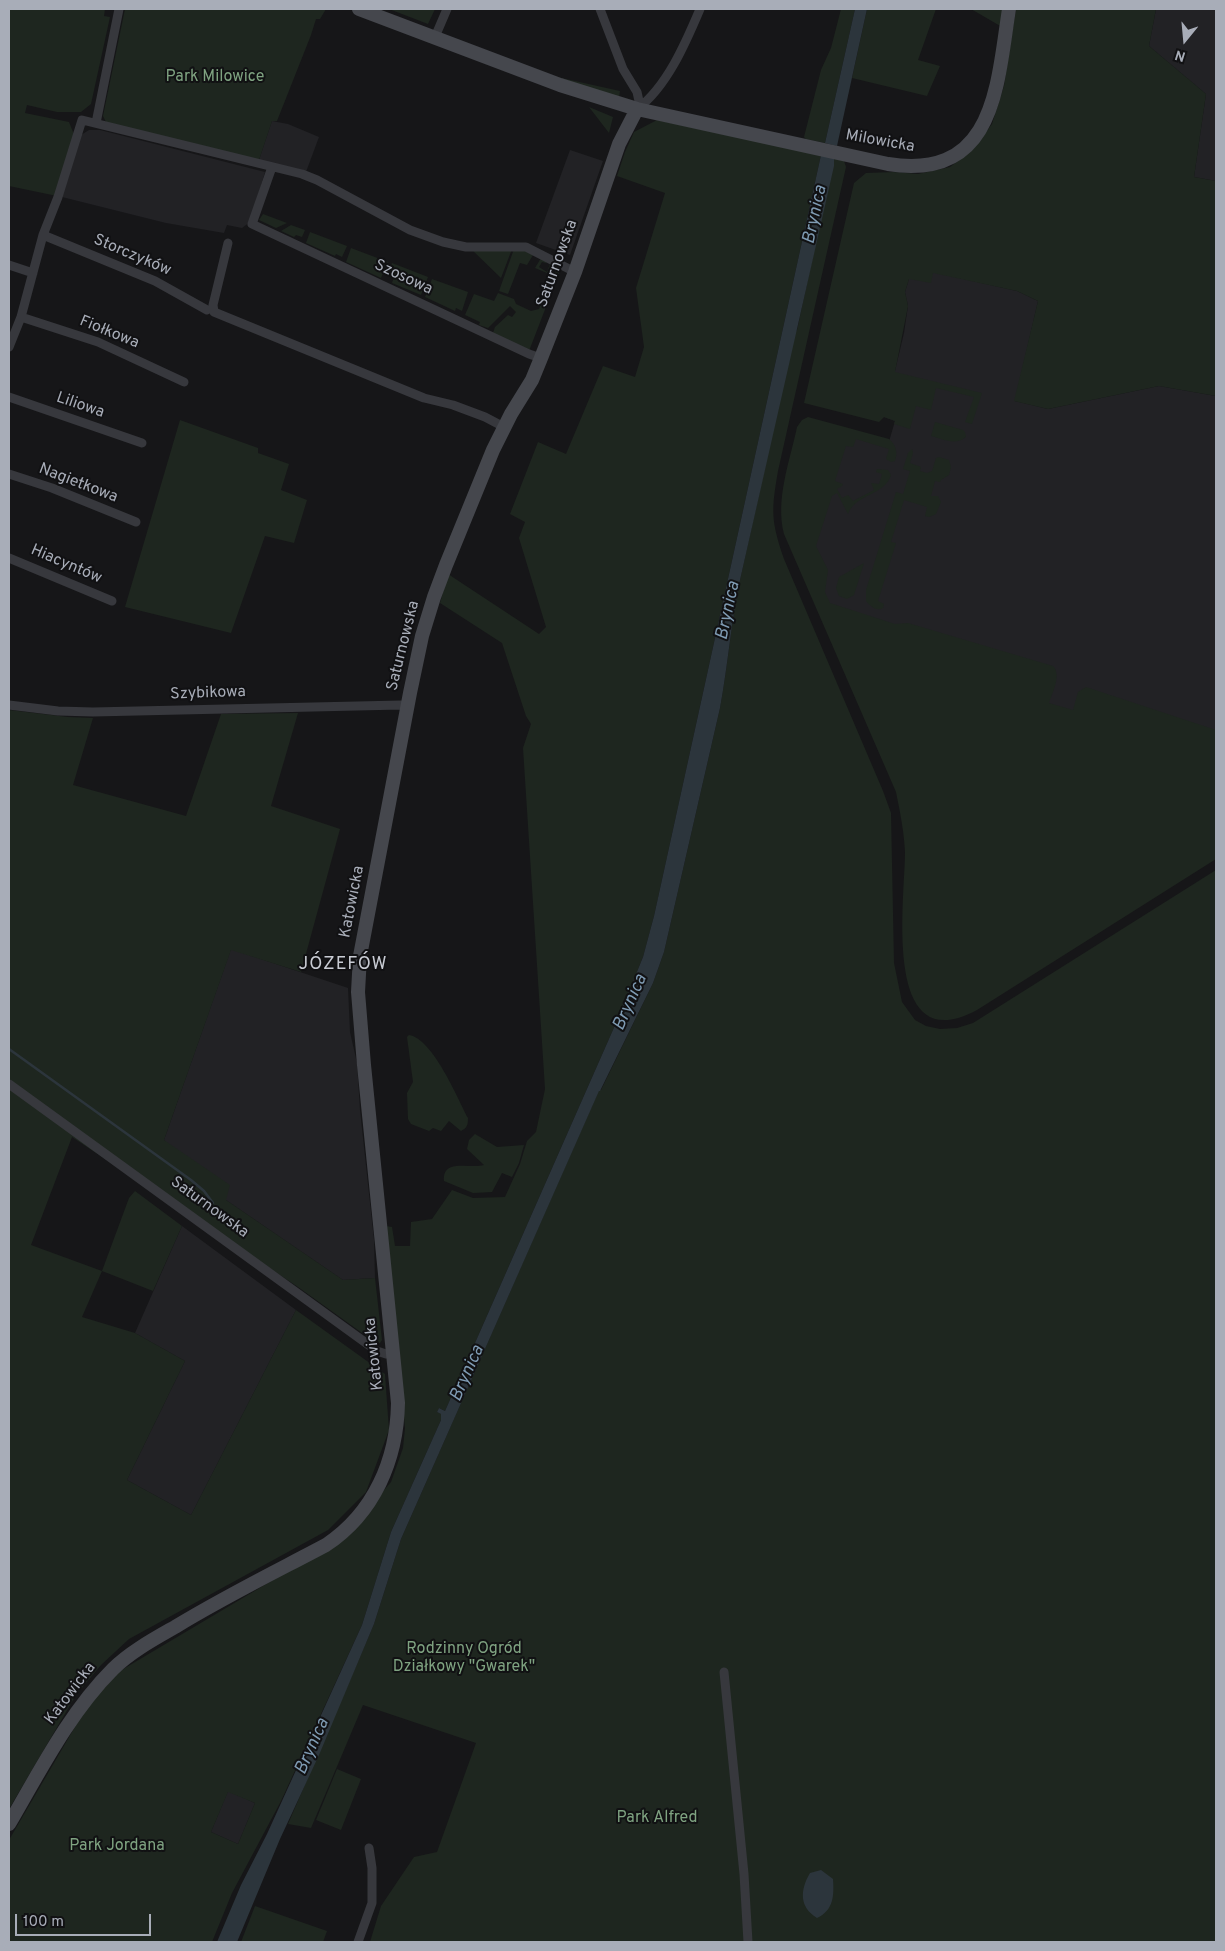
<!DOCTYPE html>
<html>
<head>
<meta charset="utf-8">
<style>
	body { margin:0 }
	#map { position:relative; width:1225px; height:1951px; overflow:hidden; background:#161618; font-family:Overpass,sans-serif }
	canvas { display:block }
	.frame { position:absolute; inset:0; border:10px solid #a8adb8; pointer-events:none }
	.north { position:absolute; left:1160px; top:15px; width:50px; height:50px; -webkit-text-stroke:4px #111113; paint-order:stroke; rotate:197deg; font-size:14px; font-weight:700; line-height:20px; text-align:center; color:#a8adb8 }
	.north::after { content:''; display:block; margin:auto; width:18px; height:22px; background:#a8adb8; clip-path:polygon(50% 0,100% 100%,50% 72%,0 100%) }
	.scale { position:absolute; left:15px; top:1914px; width:136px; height:22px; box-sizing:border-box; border:2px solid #a8adb8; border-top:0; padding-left:6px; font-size:15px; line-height:18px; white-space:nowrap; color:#a8adb8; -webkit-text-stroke:4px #111113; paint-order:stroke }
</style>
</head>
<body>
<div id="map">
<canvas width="1225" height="1951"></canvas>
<div class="frame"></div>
<div class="north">N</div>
<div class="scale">100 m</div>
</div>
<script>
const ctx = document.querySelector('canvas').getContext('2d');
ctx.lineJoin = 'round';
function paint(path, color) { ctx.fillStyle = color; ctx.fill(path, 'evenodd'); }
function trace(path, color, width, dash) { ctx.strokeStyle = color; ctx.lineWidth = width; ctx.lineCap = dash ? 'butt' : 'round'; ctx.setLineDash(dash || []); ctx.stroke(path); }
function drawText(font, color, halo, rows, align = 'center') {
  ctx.font = font + ' Overpass,sans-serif'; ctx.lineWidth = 4; ctx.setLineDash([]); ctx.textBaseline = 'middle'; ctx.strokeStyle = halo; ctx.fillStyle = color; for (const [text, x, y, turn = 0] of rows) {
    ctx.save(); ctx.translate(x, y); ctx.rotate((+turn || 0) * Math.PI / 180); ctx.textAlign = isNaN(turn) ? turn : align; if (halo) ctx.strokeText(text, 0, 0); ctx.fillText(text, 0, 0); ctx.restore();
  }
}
paint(new Path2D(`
	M1156,9H1216V181L1194,177L1206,94L1149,46Z
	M272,121L288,124L319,137L306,172L259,160Z
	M89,130H100L265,172L250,222L242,228L227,225L224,233L166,223L62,197L81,135Z
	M570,150L603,161L570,255L536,243Z
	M933,272L1017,291L1038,301L1015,401L1048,409L1159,386L1216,396V732L1077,715L827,612L803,559L842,431L888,445L895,421L884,417L904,333L908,306L905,292L909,279Z
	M231,949L348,988L350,1032L357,1063L360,1110L374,1240L375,1278L343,1280L226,1200L164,1140Z
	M182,1226L296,1310L191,1515L127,1480L185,1361L135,1333Z
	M228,1791L255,1803L238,1844L211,1832Z`), '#222225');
paint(new Path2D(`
	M9,9H105L104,16L110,17L91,104L81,112H57L27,105L25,113L69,122L75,137L57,196L9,186Z
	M125,9H326L320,19H316L311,35L277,121H272L259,160L107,124L103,116Z
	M389,9H435L428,24Z
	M841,9H855L825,143L806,139L804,137L821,70L831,48Z
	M867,9H936L918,60L940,66L927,96L852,78Z
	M971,9H1005L1002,27Z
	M1016,9H1156L1149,46L1206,94L1194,177L1216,181V396L1159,386L1048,409L1014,401L1038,301L1017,291L933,273L931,283L909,279L905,292L908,306L895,372L982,393L972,424L965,422L974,397L936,388L931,410L916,406L910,429L894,424L895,421L884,417L879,422L804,403L854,183L866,173L894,172L918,174L950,167L973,149L992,124L1004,86Z
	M557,77L620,91L619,98Z
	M589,107L613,117L609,133Z
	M657,120L821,155L654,916L643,957L616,1023L445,1411L439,1408L437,1412L441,1414V1420L391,1532L362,1625L281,1801L232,1893L212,1942H9V1840L86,1708L120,1671L342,1539L391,1482L403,1448L405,1428L386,1226L392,1227L395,1246H410L411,1222L432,1219L452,1190L473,1198L505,1197L520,1164L527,1141L536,1132L545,1089L523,748L531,724L526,716L502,643L440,603L448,574L539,634L546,627L519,538L525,522L510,514L538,442L566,454L603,366L635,377L644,347L636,288L665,193L617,176L625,152L634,132ZM228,1792L255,1803L238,1844L211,1832Z
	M834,158L844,161L846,167L778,471C771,511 771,521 784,559L883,791L891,813L894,963L902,1002L915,1020L926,1026L940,1029L957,1028L973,1023L1216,870V1942H370L381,1906L414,1857L437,1852L476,1743L363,1705L311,1828L288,1824L374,1624L401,1539L599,1090H601L653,983L664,952L720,708C728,665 731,622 740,580L795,331L797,330Z
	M263,214L287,223L276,228L259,220Z
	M291,225L305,230L302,237L296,235L294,237L281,231Z
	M310,232L347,246L342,257L336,254L335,256L306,243Z
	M351,248L388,262L381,278L346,262Z
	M471,249H512L501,278Z
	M514,249L524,250L533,255L527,265L520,263L508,294L499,291Z
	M541,258L547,261L546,263L542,262L539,267L547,272L550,264L561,268L529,351L493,333L495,327L508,315L512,317L516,312L510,306L488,328L479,325L480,322L465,315L474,294L494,301L498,293L514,299L516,304L531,311L539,309L556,269L553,268L551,271L547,273L535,268Z
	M392,263L428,277L421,295L392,283L394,277L388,274Z
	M432,279L468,292L462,311L456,308L455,311L425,297Z
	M808,417L889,439C896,445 898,452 895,461L891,462L886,459L889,449L856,439L853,447L846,446L835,481L843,484L842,486L837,489L842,498L848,495L853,501L874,490L871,483L879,484L882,474L876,472L877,469L888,470L891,475C885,496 856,493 848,514L837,493L832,496L816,546L828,570L825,592L830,603L895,624L908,623L1053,666C1062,675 1052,693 1049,703L1073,710L1078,692L1086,687L1216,730V859L977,1010C881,1062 905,899 905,852C904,831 900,812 896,792L784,534C775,499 790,461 797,427L802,420Z
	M180,420L258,448V453L289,464L281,490L307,500L294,543L265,536L231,633L125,607Z
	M935,422L963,430L965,432L966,437C955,446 943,439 931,436Z
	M912,449L913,453L910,463L921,467L920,471L927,473L932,471L936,458L939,457L949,460L951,467L949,475L941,480L940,482L935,481L931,496H938L941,502L936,514L929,517L925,516L927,507L904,500L891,542L896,543L878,601L884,604L883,608C877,612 870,606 866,601V590L896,492L903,494L910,471L903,469L908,453Z
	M864,563L854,595L847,599L839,596L836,588L839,577Z
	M9,710L68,717L93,718L73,785L186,816L221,714L298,713L271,806L340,829L301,972L231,950L164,1140L230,1185L226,1200L343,1280L375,1278L382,1340L380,1343H376L298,1287L72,1137L31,1245L102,1271L129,1198L135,1191L182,1226L153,1291L102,1271L82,1317L135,1333L185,1361L127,1480L191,1515L296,1310L385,1374L389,1430L366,1492L328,1530L129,1639L101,1665L76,1695L9,1809Z
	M409,1035C433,1039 457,1097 468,1118C468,1125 467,1128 461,1131L449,1121L441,1131L433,1128L429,1131L411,1124L408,1119L407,1093L413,1082L407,1037Z
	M475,1134L497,1147L524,1145L519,1163L512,1177L502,1173L492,1192L473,1193L444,1181C442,1158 470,1169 484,1165L467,1149L469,1140Z
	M337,1769L361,1779L341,1830L316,1820Z
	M255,1906L327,1931L323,1942H241Z`), '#1e261f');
paint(new Path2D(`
	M855,9H867L837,146L825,143Z
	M821,155L834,158V166L740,580C731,622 728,665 720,708L664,952L653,983L600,1091H599L401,1539L374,1624L319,1755L280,1839L237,1942H217L241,1885L267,1834L362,1625L391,1532L441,1420V1414L437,1412L439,1408L445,1411L616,1023L643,957L654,916Z
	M821,1870L833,1879C834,1895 834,1910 817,1918C799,1907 800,1890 810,1873Z`), '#2c353c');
trace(new Path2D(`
	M9,1049L191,1180L204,1191L213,1203`), '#2c353c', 2.5);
trace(new Path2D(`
	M600,9L623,69L637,92L639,101L637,109
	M435,37L447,9
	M637,109C667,87 686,42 700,9
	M96,123L119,9
	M272,167L252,224L529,354L541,358
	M43,235L155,281L207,310
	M228,243L213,305L214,312L424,398L453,405L485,417L504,427
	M9,265L33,273
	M21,317L98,342L184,382
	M9,347L21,317L43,235L58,197L82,120L302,174L317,180L410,230L443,242L466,247H526L575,272
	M9,397L142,443
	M9,474L52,488L136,522
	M9,558L112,601
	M9,705L58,711L93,712L401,705L408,707
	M9,1084L377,1351L386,1354H392
	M724,1672L744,1874L748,1942
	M358,1942L372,1903V1868L369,1848`), '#37383d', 9);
trace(new Path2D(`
	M359,9L560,85L637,109L888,164C995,181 997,86 1009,9
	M9,1824C40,1771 69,1713 113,1669C130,1652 154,1639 175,1627C224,1597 275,1572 326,1545C374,1513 397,1460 398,1403L364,1065L358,992L360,956L410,693L422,636L434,597L446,565L493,450L511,414L532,380L541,358L575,272L619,144L637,109`), '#45474d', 14);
drawText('16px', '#7fa381', '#111113', [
	["Park Milowice",215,78],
	["Rodzinny Ogród",464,1650],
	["Działkowy \"Gwarek\"",464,1668],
	["Park Alfred",657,1819],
	["Park Jordana",117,1847]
]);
drawText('16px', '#a8adb8', '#111113', [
	["Milowicka",880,142,10],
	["Storczyków",132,256,23],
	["Saturnowska",558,264,-70],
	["Szosowa",403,278,25],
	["Fiołkowa",109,333,22],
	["Liliowa",80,406,19],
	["Nagietkowa",78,484,21],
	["Hiacyntów",66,565,23],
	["Saturnowska",404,646,-76],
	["Szybikowa",208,694,-2],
	["Katowicka",353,902,-79],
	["Saturnowska",209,1208,36],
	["Katowicka",375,1354,-96],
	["Katowicka",71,1694,-53]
]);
drawText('italic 18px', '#7f9bb3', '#111113', [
	["Brynica",816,215,-78],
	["Brynica",729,611,-78],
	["Brynica",631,1003,-66],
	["Brynica",468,1374,-66],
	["Brynica",313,1747,-66]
]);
ctx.letterSpacing = '1px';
drawText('18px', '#c9ccd4', '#111113', [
	["JÓZEFÓW",343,965]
]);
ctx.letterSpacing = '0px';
</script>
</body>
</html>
